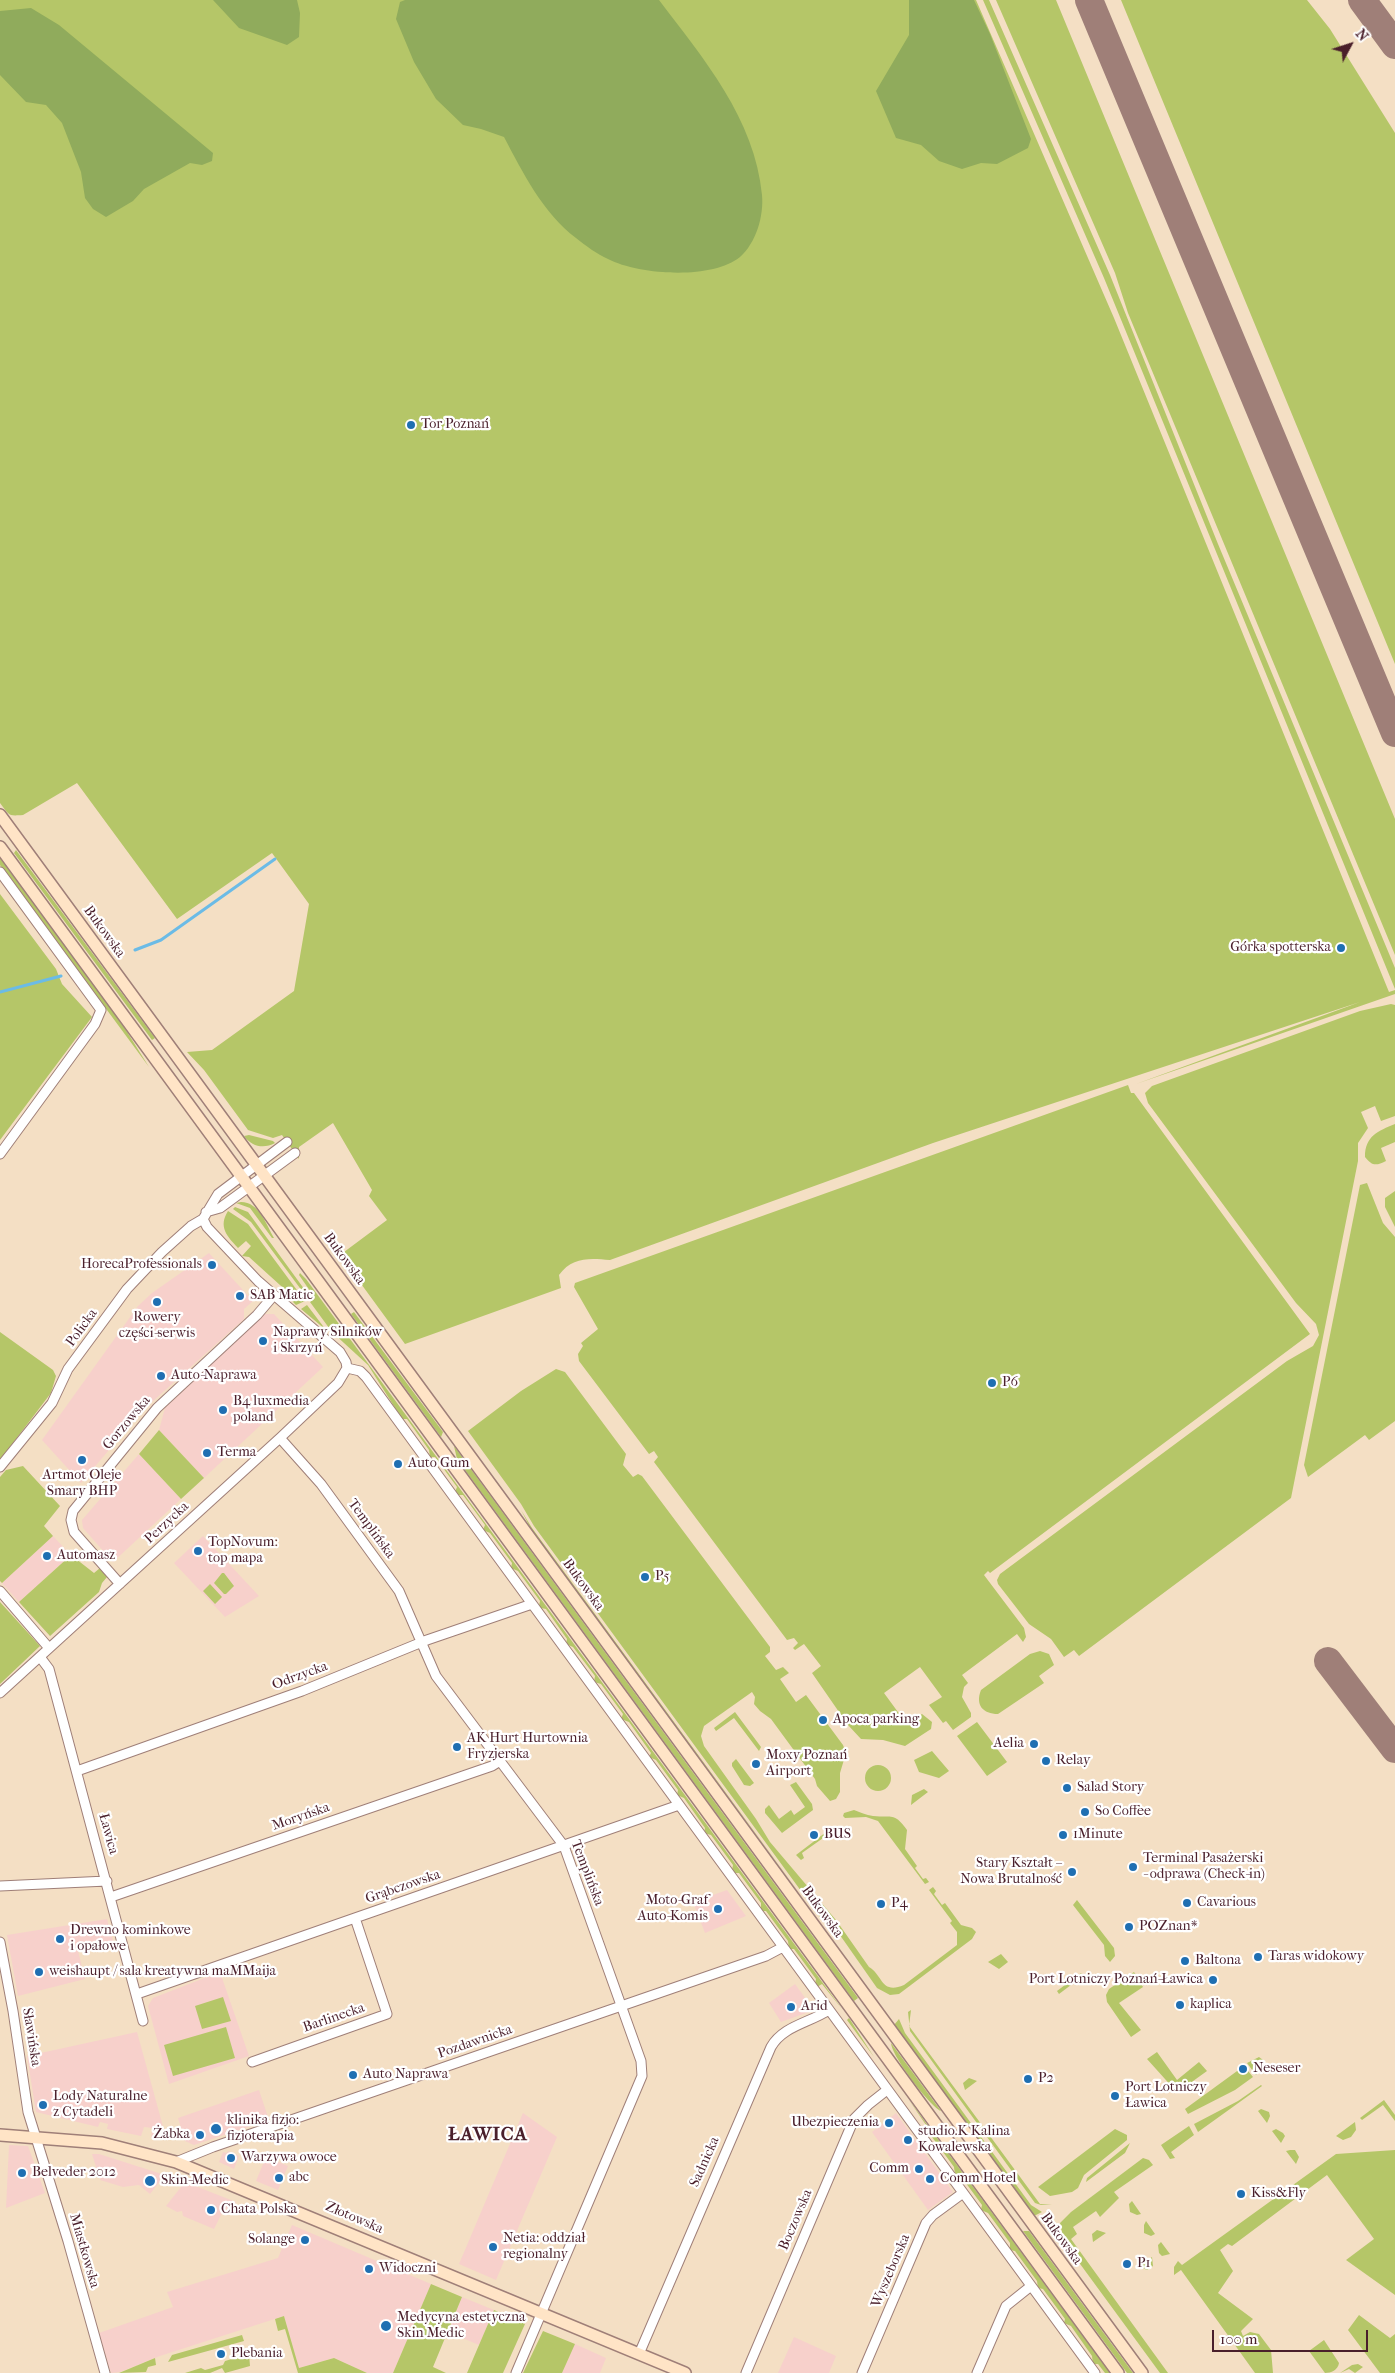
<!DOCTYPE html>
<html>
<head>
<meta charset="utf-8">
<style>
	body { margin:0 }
	#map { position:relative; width:1395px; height:2373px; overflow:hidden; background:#f4dfc4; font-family:"IM FELL French Canon",serif }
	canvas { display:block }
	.north { position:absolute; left:1325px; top:20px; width:50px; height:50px; -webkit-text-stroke:4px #fff; paint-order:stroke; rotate:50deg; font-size:14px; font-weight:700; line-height:20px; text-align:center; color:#4a1f2b }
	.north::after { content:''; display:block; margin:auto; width:18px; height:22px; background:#4a1f2b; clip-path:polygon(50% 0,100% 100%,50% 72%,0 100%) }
	.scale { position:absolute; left:1212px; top:2330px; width:156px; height:22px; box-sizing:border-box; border:2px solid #4a1f2b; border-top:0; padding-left:6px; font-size:15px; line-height:18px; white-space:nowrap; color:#4a1f2b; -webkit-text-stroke:4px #fff; paint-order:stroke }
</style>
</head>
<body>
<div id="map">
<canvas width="1395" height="2373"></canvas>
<div class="north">N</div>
<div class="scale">100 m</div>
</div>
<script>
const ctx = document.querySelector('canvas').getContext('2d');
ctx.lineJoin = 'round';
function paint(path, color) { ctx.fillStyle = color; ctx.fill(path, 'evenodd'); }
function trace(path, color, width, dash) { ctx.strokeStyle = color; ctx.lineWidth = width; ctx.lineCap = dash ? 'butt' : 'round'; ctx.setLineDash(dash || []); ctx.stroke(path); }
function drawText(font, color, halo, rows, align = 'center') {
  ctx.font = font + ' "IM FELL French Canon",serif'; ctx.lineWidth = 4.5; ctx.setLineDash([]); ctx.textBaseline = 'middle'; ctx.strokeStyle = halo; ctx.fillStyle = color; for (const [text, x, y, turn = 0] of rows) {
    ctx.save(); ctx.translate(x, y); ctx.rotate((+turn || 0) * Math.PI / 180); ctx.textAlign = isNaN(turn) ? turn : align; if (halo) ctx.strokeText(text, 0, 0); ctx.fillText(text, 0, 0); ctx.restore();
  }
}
paint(new Path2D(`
	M209,1253L253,1301L244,1309V1319L142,1411L81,1483L42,1440L138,1306L152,1293Z
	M265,1314H274L323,1367L204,1478L159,1430L165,1408Z
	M139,1454L181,1499L113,1562L83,1528L82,1520Z
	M53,1536L71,1555L19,1602L2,1583Z
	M203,1536L259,1596L225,1617L174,1563Z
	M727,1890L746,1916L705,1933L693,1902Z
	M107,1919L114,1944L78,1951L85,1979L18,1996L7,1935Z
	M220,1972L249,2056L169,2084L148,2006L153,1998Z
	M795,1984L814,2010L781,2022L769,2003Z
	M137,2032L164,2130L155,2139L151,2138L152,2128L144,2127L141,2136L107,2129L108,2124L100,2122L98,2127L36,2112L27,2056Z
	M259,2090L269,2120L194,2145L185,2141L178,2118Z
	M523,2113L557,2137L496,2280L459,2264Z
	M896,2113L953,2192L928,2210L872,2132Z
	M9,2145L28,2146L45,2193L6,2208Z
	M228,2151L239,2156L234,2169L219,2162L223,2152L227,2153Z
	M92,2154H99L165,2175L150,2194L139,2185L123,2187L100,2180Z
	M266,2157L288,2166L278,2190L256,2181Z
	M185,2182L236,2202L233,2209L229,2208L223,2211L214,2229L183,2216L182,2211L177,2212L166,2206Z
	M292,2225L431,2284L393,2373H367L334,2358L299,2368L284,2316L160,2356L120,2372L111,2373L99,2333L173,2307L167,2292L278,2258Z
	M462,2297L494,2310L479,2345L448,2332Z
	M794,2337L836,2356L829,2373H778Z
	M575,2344L606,2358L600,2373H562Z`), '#f7d0cb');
paint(new Path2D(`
	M0,0H976L1114,318L1389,992L1395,990V994L1136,1084L1360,1002L933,1143L610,1260C589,1258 572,1257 559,1275L561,1288L405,1344L340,1255L387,1220L369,1196L372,1190L333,1123L299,1147V1159L282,1135L273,1138L248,1130L204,1070L187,1052L212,1050L294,991L309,904L272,853L177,919L77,783L23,815C8,816 10,816 0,803Z
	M983,0H989L1110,275L1218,544L1395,968V989L1104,278Z
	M996,0H1056L1395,819V955L1128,313L1115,273Z
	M1121,0H1307L1330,29L1395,133V664Z
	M16,850L155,1038L152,1040L14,853Z
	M0,858L124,1027L149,1067L0,865Z
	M0,894L56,969L62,984L92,1017L0,1140Z
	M1391,1004L1395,1005V1116L1381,1121L1375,1106L1361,1112L1368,1128L1358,1143V1161L1291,1498L1079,1656L1074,1650L1064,1657L1051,1639L1029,1624L998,1584L997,1580L1000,1574L1287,1361L1313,1346L1319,1335L1316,1324L1296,1303L1148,1103L1145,1093L1152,1086L1360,1011Z
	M1128,1085L1131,1093H1134L1310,1334L990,1573L988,1571L984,1575L1024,1628L1026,1637L1023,1642L1017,1634L962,1675L968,1683L964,1687L962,1697L971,1713V1717L953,1730L946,1721L943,1723L929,1705L942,1697L920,1667L884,1693L906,1723L922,1714L932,1722L931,1729L905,1746L883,1740L861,1739L848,1725L812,1673L821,1666L804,1644L795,1650L793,1648L798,1643L794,1638L787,1640L654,1462L658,1457L654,1451L649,1454L579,1361L578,1354L583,1346L581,1343L598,1329L574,1287L575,1283Z
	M1395,1124V1142L1381,1148L1386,1161C1376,1166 1372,1166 1365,1157C1365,1136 1378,1131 1395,1124Z
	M249,1135L273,1141L275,1143C264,1149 252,1147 244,1136Z
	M1367,1183L1383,1223L1395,1237V1421L1369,1440L1365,1435L1308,1477L1304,1465L1360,1185Z
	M1395,1191V1227L1385,1207V1198Z
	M241,1202C259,1202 266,1224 274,1238H272L250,1208L236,1203Z
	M235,1207L248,1212L310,1297L308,1299L251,1222L233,1209Z
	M228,1211L248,1224L305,1301L296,1305L293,1302L291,1295L249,1257L242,1256L251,1246L246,1241L238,1248C227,1236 218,1227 228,1211Z
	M300,1273L306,1279L842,2009L822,1984L817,1987L815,1984L816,1979L794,1949H789L788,1941L766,1911H761V1903L739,1873H734L732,1870L733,1865L711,1835L704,1833L705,1828L684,1798L677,1795L678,1790L656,1760L649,1757L651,1753L629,1722L621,1719L623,1714L601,1684L594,1682L595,1676L573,1647L566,1644L567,1639L546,1609L541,1608L539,1606L540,1601L518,1571L511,1568L512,1563L490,1533L483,1530L485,1525L463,1495H457L455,1492L457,1487L435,1457H430L429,1450L407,1419H402L368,1365L332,1332L310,1302L315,1298L299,1275Z
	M307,1305L326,1330L301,1309Z
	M354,1312L443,1432L441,1437L351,1314Z
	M0,1332L53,1370L56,1376L51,1393L0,1460Z
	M556,1369L565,1372L626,1454L623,1465L633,1477L638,1474L642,1476L770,1647V1652L765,1656L776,1670L783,1667L789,1673L780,1679L796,1702L806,1695L843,1745L846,1753L840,1773V1792L836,1799L830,1801L817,1786L815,1779L771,1719L760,1711L754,1704L755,1697L752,1692L704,1726L701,1736L704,1746L756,1819L770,1842L836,1920L869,1967C883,1975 881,1995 904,1985L957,1945V1932L950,1923L952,1921L929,1890L933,1887L936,1891L934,1894L942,1905L945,1903L961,1925L972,1928L976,1932L972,1939L899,1994L890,1995L877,1988L835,1928L832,1929L823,1921L534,1526L521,1504L468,1431L521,1391Z
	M159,1430L204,1478L181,1499L139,1454Z
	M454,1446L858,1998L854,2001L457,1459Z
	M23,1466L60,1506L44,1526L53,1536L2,1583L0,1581V1477L6,1470Z
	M521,1510L532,1528L819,1920L531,1529Z
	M71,1555L94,1573L100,1568L107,1577L102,1583L99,1592L50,1636L19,1602Z
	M222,1573H224L234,1586L226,1594H224L214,1583Z
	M210,1584L222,1597L215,1604L203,1591Z
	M0,1602L40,1646L0,1684Z
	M1040,1651L1049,1654L1054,1665L1039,1676L1044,1683L998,1714C983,1714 975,1705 981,1690L1030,1654Z
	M735,1712L761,1747L759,1751L734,1718L716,1731L714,1728Z
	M977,1722L1007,1762L987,1776L957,1736Z
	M932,1751L949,1771L939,1778L919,1772L914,1760Z
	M736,1759L754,1783L750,1786L744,1785L732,1766V1763Z
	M865 1778a13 13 0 1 1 26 0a13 13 0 1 1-26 0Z
	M796,1782L812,1804L813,1810L782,1833L765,1813V1809L769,1805L779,1819L791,1810L794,1815L805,1807L790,1785Z
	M924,1789L928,1792L911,1805L912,1795Z
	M854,1810C860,1812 866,1815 873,1816C893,1818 894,1812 907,1830L905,1849L917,1866L915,1868L923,1879L926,1878L929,1882L925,1884L878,1821L866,1817L845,1818L843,1816L844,1813Z
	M834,1826L841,1835L838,1837L833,1831L802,1853L804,1858L801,1860L796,1855Z
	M1077,1900L1114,1948L1115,1956L1110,1962L1105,1956L1104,1945L1073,1905Z
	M1001,1954L1008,1962L999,1969L988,1962Z
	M1134,1972L1143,1987L1119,2003L1141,2030L1131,2037L1107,2002L1106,1995L1109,1989Z
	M1081,1973L1083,1976L1059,1994L1057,1991Z
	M223,1997L231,2021L202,2029L195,2006Z
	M911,2010L909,2026L1040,2204L1052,2205H1041L1035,2203L910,2031L908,2012Z
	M849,2018L874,2057L847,2020Z
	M899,2019L905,2033L1031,2205L1042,2212L1034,2216L894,2025Z
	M226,2027L235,2058L173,2076L164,2045Z
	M891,2043L941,2111C930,2106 892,2057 891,2043Z
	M1157,2052L1177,2080L1199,2062L1207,2071L1182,2089H1174L1147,2059Z
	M1259,2057L1263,2060L1265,2067L1256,2075L1247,2063Z
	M1244,2066L1253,2077L1235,2090L1188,2114L1185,2109Z
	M969,2078L977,2081L965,2090L963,2083Z
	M1261,2085L1262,2086L1198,2132L1194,2124L1238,2101Z
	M909,2100L1110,2373H1105L1098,2364H1093L1092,2356L1071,2326L1064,2323L1065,2319L1043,2289L1038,2288L1037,2281L1015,2251L1010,2250V2243L988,2213L981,2210L982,2205L960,2175H955L954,2167L932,2137L924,2132L928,2128Z
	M1384,2100L1395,2115V2121L1383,2105L1362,2120L1360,2118Z
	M1261,2109L1269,2112L1270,2116L1267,2123L1258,2111Z
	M1355,2122L1356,2130L1351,2137L1343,2140L1336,2136Z
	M1189,2126L1194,2135L1171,2152L1175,2158L1170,2159L1161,2145Z
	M1115,2129L1127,2135V2140L1084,2175L1078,2188L1072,2192L1050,2196L1038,2187Z
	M1276,2129L1283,2133L1285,2136L1281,2143L1272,2131Z
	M1130,2143L1125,2153L1086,2182L1087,2178Z
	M1290,2150H1295L1299,2157L1296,2164L1286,2151Z
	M1395,2150V2295L1346,2260L1374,2239L1327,2175L1232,2246L1228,2244L1220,2250L1233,2271L1218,2293L1253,2319L1241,2331L1243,2336L1250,2332L1259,2334L1271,2350L1273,2373H1255L1181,2270L1174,2275V2267L1178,2261L1182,2265L1336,2154Z
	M1143,2158L1149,2160L1153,2165L1114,2192L1119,2198L1100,2217L1096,2211L1073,2227L1077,2234L1071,2239L1168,2373H1160L1064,2242L1060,2223L1071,2212Z
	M1132,2201L1141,2214L1137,2215L1130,2212L1129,2204Z
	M1146,2221L1155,2234L1151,2236L1144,2233V2225Z
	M1097,2230L1106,2233L1093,2242L1092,2234Z
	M1023,2231H1029L1133,2373H1127Z
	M1161,2242L1170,2254L1162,2256L1159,2253L1158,2245Z
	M1152,2257L1153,2266L1147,2270L1139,2266Z
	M431,2284L462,2297L433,2367L446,2373H393Z
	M494,2310L525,2324L503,2373H467Z
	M1359,2315L1390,2338L1395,2334V2373H1380L1348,2330Z
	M284,2316L299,2368L334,2358L367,2373H298L285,2329L278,2331L275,2319Z
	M543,2331L575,2344L562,2373H523Z
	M242,2335L244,2341L168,2362L172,2355Z
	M1324,2340L1339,2363C1338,2370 1331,2373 1325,2373L1309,2351Z
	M249,2354L250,2366L225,2373L222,2368L210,2373H185L201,2368L205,2370L223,2365L225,2361Z
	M155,2358L156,2365L148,2367L146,2372L119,2373Z
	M1358,2364L1363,2367L1355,2373L1349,2369L1340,2373L1352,2365Z`), '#b5c668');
paint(new Path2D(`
	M213,0H297L300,13L299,37L287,45L239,28Z
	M405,0H659C703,58 755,119 762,195C764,216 756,243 740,257C712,280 639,275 608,259C597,254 586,246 576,238C543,213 523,173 504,137L481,129L463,125L436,99L414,62L396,19L400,2Z
	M909,0H974L990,34L1031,139L1028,148L997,164L981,163L962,169L939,161L921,145L896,138L876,91L909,35Z
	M31,8L59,25L213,153L212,161L202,165L190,163L144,189L133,201L106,217L93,209L85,198L81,172L62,123L46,105L26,102L0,75V11Z`), '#90ab5c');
trace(new Path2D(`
	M135,950L161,940L275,859
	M0,992L61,976`), '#6bbbe6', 3);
trace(new Path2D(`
	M1089,0L1395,733
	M1362,0L1395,45
	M1328,1661L1395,1749`), '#9f7f78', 28);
const street = new Path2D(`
	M0,872L101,1010L95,1024L0,1154
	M287,1142L218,1194L203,1219L207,1227L258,1281L340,1352L346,1362L347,1368
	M206,1212L220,1208L295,1153
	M347,1368L360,1371L366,1377L1095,2373
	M280,1438L321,1484L399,1591L436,1676L564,1846L641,2061L642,2076L516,2373
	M0,1467L52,1403L68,1369L127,1289L162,1252L191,1226L203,1219
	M120,1584L74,1532L71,1520L73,1511L157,1408L257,1315L274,1295
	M0,1591L49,1648
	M40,1657L49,1669L143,2021
	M0,1693L281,1437L338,1383L347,1368
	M77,1771L302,1691L427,1640L532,1604
	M0,1886L107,1881
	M111,1897L492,1766L500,1761
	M0,1942L13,2011L28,2112L68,2241L105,2373
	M137,1994L679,1805
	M252,2062L387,2014L355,1918
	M176,2162L213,2147L766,1956L783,1947
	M639,2354L771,2047C783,2026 809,2023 829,2010
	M746,2373L854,2119L868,2105L887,2090
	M862,2373L926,2223L933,2215L963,2193
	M977,2373L1006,2306L1031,2286`);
const secondary = new Path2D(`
	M0,815L1142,2373
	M0,847L1118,2373
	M0,2135L102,2143L176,2162L685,2373`);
trace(street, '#9f7f78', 11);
trace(secondary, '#9f7f78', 14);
trace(street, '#fff', 9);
trace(secondary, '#ffe4c6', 11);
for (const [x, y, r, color] of [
	[411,425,5,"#1f6fb2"],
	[1341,948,5,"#1f6fb2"],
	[212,1265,5,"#1f6fb2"],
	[240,1296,5,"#1f6fb2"],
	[157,1302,5,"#1f6fb2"],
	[263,1341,5,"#1f6fb2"],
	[161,1376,5,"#1f6fb2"],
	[992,1383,5,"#1f6fb2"],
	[223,1410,5,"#1f6fb2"],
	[207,1453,5,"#1f6fb2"],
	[82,1460,5,"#1f6fb2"],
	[398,1464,5,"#1f6fb2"],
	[198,1551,5,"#1f6fb2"],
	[47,1556,5,"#1f6fb2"],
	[645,1577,5,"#1f6fb2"],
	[823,1720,5,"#1f6fb2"],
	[1034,1744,5,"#1f6fb2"],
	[457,1747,5,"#1f6fb2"],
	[1046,1761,5,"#1f6fb2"],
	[756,1764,5,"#1f6fb2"],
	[1067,1788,5,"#1f6fb2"],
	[1085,1812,5,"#1f6fb2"],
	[814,1835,5,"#1f6fb2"],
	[1063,1835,5,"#1f6fb2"],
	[1133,1867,5,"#1f6fb2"],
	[1072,1872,5,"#1f6fb2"],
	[1187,1903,5,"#1f6fb2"],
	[881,1904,5,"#1f6fb2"],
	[718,1909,5,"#1f6fb2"],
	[1129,1927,5,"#1f6fb2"],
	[60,1939,5,"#1f6fb2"],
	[1258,1957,5,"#1f6fb2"],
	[1185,1961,5,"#1f6fb2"],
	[39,1972,5,"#1f6fb2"],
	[1213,1980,5,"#1f6fb2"],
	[1180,2005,5,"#1f6fb2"],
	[791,2007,5,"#1f6fb2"],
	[1243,2069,5,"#1f6fb2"],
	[353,2075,5,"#1f6fb2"],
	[1028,2079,5,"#1f6fb2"],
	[1115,2096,5,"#1f6fb2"],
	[43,2105,5,"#1f6fb2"],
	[889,2123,5,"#1f6fb2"],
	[216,2129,6,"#1f6fb2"],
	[200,2135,5,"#1f6fb2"],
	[908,2140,5,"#1f6fb2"],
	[231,2158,5,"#1f6fb2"],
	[919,2169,5,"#1f6fb2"],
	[22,2173,5,"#1f6fb2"],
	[279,2178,5,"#1f6fb2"],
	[930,2179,5,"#1f6fb2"],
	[150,2181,6,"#1f6fb2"],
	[1241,2194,5,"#1f6fb2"],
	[211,2210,5,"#1f6fb2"],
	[305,2240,5,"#1f6fb2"],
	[493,2247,5,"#1f6fb2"],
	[1127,2264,5,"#1f6fb2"],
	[369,2269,5,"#1f6fb2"],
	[386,2326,6,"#1f6fb2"],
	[221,2354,5,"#1f6fb2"]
]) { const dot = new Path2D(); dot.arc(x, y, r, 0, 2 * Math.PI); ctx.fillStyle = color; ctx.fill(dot); trace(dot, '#fff', 2); }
drawText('14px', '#4a1f2b', '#fff', [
	["Tor Poznań",421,425],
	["Górka spotterska",1331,948,"right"],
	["HorecaProfessionals",202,1265,"right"],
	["SAB Matic",250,1296],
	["Rowery",157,1318,"center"],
	["części-serwis",157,1334,"center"],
	["Naprawy Silników",273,1333],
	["i Skrzyń",273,1349],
	["Auto-Naprawa",171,1376],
	["P6",1002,1383],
	["B4 luxmedia",233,1402],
	["poland",233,1418],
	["Terma",217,1453],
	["Auto Gum",408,1464],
	["Artmot Oleje",82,1476,"center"],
	["Smary BHP",82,1492,"center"],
	["TopNovum:",208,1543],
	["top mapa",208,1559],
	["Automasz",57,1556],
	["P5",655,1577],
	["Apoca parking",833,1720],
	["AK Hurt Hurtownia",467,1739],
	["Fryzjerska",467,1755],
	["Aelia",1024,1744,"right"],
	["Moxy Poznań",766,1756],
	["Airport",766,1772],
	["Relay",1056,1761],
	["Salad Story",1077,1788],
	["So Coffee",1095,1812],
	["BUS",824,1835],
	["1Minute",1073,1835],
	["Terminal Pasażerski",1143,1859],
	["- odprawa (Check-in)",1143,1875],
	["Stary Kształt –",1062,1864,"right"],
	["Nowa Brutalność",1062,1880,"right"],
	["Moto-Graf",708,1901,"right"],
	["Auto-Komis",708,1917,"right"],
	["Cavarious",1197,1903],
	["P4",891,1904],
	["POZnan*",1139,1927],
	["Drewno kominkowe",70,1931],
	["i opałowe",70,1947],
	["Taras widokowy",1268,1957],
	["Baltona",1195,1961],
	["weishaupt / sala kreatywna maMMaija",49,1972],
	["Port Lotniczy Poznań-Ławica",1203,1980,"right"],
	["kaplica",1190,2005],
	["Arid",801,2007],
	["Neseser",1253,2069],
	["Auto Naprawa",363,2075],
	["P2",1038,2079],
	["Port Lotniczy",1125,2088],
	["Ławica",1125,2104],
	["Lody Naturalne",53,2097],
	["z Cytadeli",53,2113],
	["klinika fizjo:",227,2121],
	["fizjoterapia",227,2137],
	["Ubezpieczenia",879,2123,"right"],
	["studio.K Kalina",918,2132],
	["Kowalewska",918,2148],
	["Żabka",190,2135,"right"],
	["Warzywa owoce",241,2158],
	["Comm",909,2169,"right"],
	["Belveder 2012",32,2173],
	["abc",289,2178],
	["Comm Hotel",940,2179],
	["Skin-Medic",161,2181],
	["Kiss&Fly",1251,2194],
	["Chata Polska",221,2210],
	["Netia: oddział",503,2239],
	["regionalny",503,2255],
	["Solange",295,2240,"right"],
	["P1",1137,2264],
	["Widoczni",379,2269],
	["Medycyna estetyczna",397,2318],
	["Skin Medic",397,2334],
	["Plebania",231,2354]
], 'left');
drawText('14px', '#4a1f2b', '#fff', [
	["Bukowska",104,932,54],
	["Bukowska",344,1259,54],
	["Policka",82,1328,-54],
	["Gorzowska",127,1423,-50],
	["Perzycka",167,1523,-43],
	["Templińska",371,1529,54],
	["Bukowska",583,1585,54],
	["Odrzycka",300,1676,-20],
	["Moryńska",301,1817,-19],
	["Ławica",108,1834,75],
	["Templińska",587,1873,69],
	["Grąbczowska",403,1887,-19],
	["Bukowska",822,1912,54],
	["Barlinecka",334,2018,-19],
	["Sławińska",31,2037,81],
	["Pozdawnicka",475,2042,-19],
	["Sadnicka",705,2162,-66],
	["Złotowska",354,2218,23],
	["Boczowska",796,2220,-67],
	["Bukowska",1061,2239,54],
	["Miastkowska",84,2251,74],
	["Wyszeborska",891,2271,-67]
]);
ctx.letterSpacing = '1px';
drawText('bold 19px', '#4a1f2b', '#fff', [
	["ŁAWICA",488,2135]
]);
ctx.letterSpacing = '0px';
</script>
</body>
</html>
